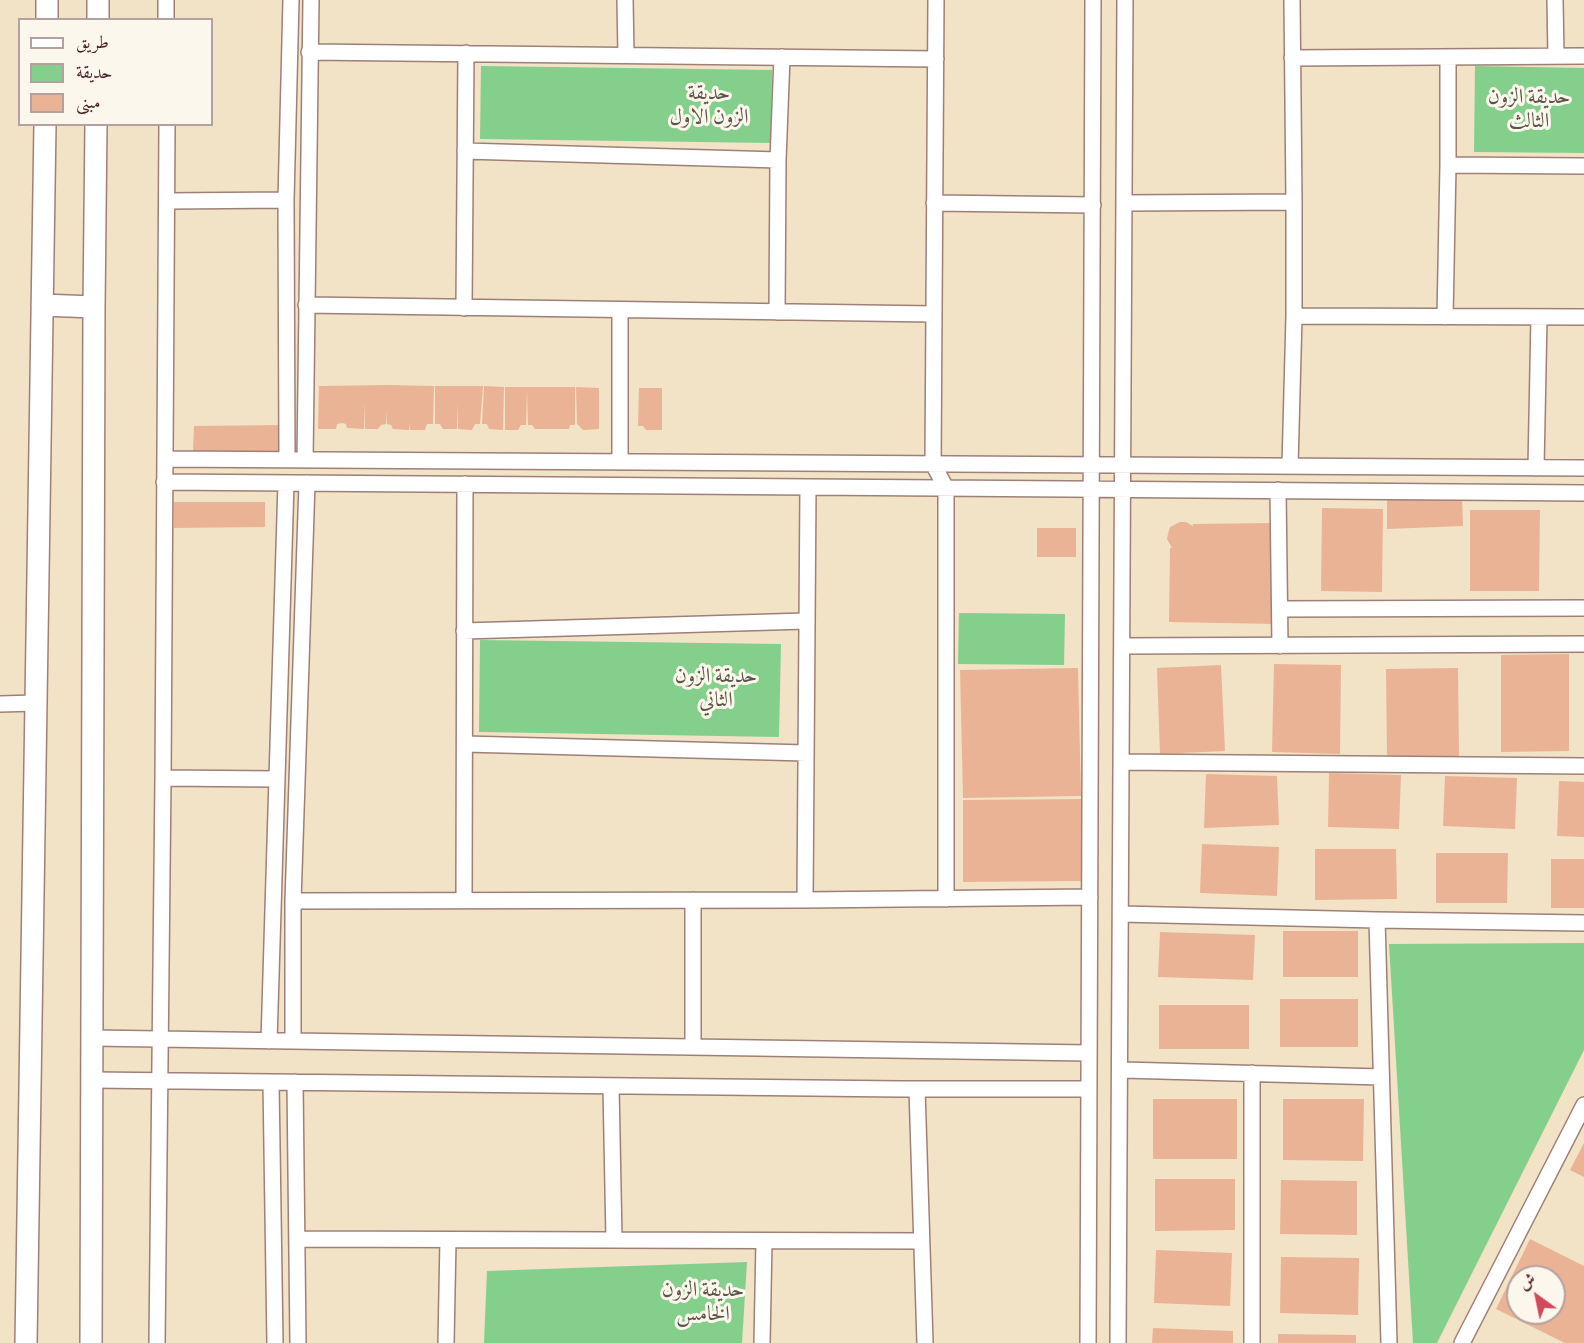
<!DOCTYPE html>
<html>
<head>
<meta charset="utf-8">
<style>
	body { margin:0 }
	#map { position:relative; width:1584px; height:1343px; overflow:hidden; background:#f2e2c6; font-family:"IM FELL Double Pica",Amiri,serif }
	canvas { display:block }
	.legend { position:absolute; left:18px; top:18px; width:195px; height:108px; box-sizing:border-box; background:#fbf7ec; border:2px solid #b4a19f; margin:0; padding:8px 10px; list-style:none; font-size:18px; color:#4a1f2b }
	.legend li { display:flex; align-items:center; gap:12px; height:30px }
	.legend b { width:30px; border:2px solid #b4a19f }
	.north { position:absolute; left:1506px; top:1265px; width:60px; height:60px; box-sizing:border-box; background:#fbf7ec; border:2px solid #b4a19f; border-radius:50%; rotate:327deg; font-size:16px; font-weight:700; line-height:24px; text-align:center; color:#4a1f2b }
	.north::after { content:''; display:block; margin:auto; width:21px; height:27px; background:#d1495b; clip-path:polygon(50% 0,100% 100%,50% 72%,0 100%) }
</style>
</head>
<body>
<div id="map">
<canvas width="1584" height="1343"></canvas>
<ul class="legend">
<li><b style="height:8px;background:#fff"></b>طريق</li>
<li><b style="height:16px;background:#84cf8b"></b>حديقة</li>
<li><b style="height:16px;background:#ebb396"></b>مبنى</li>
</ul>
<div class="north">ش</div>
</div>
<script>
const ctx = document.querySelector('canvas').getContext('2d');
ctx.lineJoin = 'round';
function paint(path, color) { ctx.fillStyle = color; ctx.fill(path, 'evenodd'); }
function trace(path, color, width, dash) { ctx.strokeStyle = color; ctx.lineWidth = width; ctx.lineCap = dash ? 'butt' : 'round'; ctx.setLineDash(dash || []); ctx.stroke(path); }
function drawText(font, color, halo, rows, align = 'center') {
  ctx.font = font + ' "IM FELL Double Pica",Amiri,serif'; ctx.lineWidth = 6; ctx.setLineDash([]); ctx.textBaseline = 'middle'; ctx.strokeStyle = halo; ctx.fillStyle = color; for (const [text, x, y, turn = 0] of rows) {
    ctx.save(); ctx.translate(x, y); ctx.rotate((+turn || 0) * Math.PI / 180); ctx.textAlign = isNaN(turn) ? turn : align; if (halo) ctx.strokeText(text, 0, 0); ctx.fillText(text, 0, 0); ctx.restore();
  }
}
paint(new Path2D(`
	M481,66L772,70L771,143L480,139Z
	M1475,66L1584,68V153L1474,152Z
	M959,613L1065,614L1064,665L958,664Z
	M480,640L781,644L779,737L479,732Z
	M1584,943V1050L1437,1343H1413L1389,944Z
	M747,1262L742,1343H484L487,1271Z`), '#84cf8b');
paint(new Path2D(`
	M388,385L434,386L433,424H427L425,430H410L409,423V430L393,429L391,425L387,424V411L386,424L381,425L378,429H365L364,402V429L347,428L346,424L342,423L337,424L336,429H318L319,386Z
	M435,386H483L480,424H475L472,430L458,429V403L457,429H443L440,424H435Z
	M484,386L504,387L503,430L489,429L487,424H482Z
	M505,387H575V425H570L569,429H535L532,425H528L527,391L526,425H521L518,430H505Z
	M576,387L599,388V429L583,430L577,424Z
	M639,388H662V430H646L643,426H638Z
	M285,425V451H193L194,426Z
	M1462,497L1463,526L1387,529V499Z
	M174,502H265V527L174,528Z
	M1322,508L1383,509L1382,592L1321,591Z
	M1470,510H1540L1539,591H1470Z
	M1180,522H1186L1193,526V524L1273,523L1274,624L1169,622L1170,548H1172L1167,539L1168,534L1170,527Z
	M1037,528H1076V557H1037Z
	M1569,654V751L1501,752V655Z
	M1274,664L1341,665L1340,754L1272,752Z
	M1221,665L1225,751L1160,754L1157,668Z
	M1078,668L1081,796L963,798L960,670Z
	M1458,668L1459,756L1387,757L1386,669Z
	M1329,773L1401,775L1399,829L1328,827Z
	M1206,774L1277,776L1279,825L1204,828Z
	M1445,776L1517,778L1515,829L1443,826Z
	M1559,781L1584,782V837L1557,836Z
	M1082,799V881L963,882V800Z
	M1202,844L1279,847L1277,896L1200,893Z
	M1315,849H1396L1397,899L1315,900Z
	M1436,853H1508L1507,903H1436Z
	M1551,859H1584V908H1551Z
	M1283,931H1358V977H1283Z
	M1160,932L1255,935L1253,980L1158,977Z
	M1280,999H1358V1047H1280Z
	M1159,1005H1249V1049H1159Z
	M1153,1099H1237V1159H1153Z
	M1283,1099H1364L1363,1161L1283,1160Z
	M1584,1143V1177L1570,1170Z
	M1155,1179H1235V1230L1155,1231Z
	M1281,1180L1357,1181V1235L1280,1234Z
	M1530,1239L1584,1266V1343H1565L1496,1309ZM1518,1277H1554V1313H1518Z
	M1156,1250L1232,1253L1230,1306L1154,1303Z
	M1281,1257L1359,1258L1358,1315L1280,1313Z
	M1153,1328L1233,1331V1343H1152Z
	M1278,1334L1356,1335V1343H1278Z`), '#ebb396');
const minor = new Path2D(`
	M166,0V20
	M625,0L626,55
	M936,0L933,464L946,488V899
	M1555,0L1556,56
	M309,52L936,59
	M1292,58L1584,56
	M465,151L778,160
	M1448,165L1584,166
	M167,201L286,200
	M934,203L1093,205
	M1124,203L1294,202
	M306,305L934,314
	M464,308L466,53
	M620,310V462
	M777,312L778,160L782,57
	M1294,316L1584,317
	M1445,317L1448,165V57
	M165,459L1584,468
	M287,460L286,200L291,0
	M305,460L311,0
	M1290,466L1294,316V202L1292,0
	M1536,468L1539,317
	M164,482L1584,493
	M1278,490L1280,646
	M1280,609L1584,608
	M464,631L806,621
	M1122,646L1584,644
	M0,704L36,703
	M465,744L806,753
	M1121,762L1584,766
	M163,778L277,779
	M464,900L465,484
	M693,900V1047
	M805,900L808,487
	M293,901L805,900L1090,897
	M1121,914L1377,920L1584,923
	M1377,920L1389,1343
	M92,1038L1089,1053
	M269,1041L286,483
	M293,1041V901L307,483
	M1123,1070L1381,1077
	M92,1080L901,1089H1089
	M271,1082L275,1343
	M295,1082L298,1343
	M611,1086L614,1240
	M917,1089L925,1343
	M297,1239L921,1241
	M157,1343L163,778L167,124
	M446,1343L448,1240
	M762,1343L764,1241
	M1088,1343L1093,0
	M1118,1343L1125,0
	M1252,1343V1073
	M1462,1343L1584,1105`);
const secondary = new Path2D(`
	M47,20V0
	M98,20V0
	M42,305L94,307
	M26,1343L45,124
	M91,1343L94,307L96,124`);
trace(minor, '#9e8078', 18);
trace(secondary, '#9e8078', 24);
trace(minor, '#fff', 15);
trace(secondary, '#fff', 21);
drawText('21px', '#5b5448', '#fbf7ec', [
	["حديقة",709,94],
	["الزون الاول",709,118],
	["حديقة الزون",1529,98],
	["الثالث",1529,122],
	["حديقة الزون",716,677],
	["الثاني",716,701],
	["حديقة الزون",703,1291],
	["الخامس",703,1315]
]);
</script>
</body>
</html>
